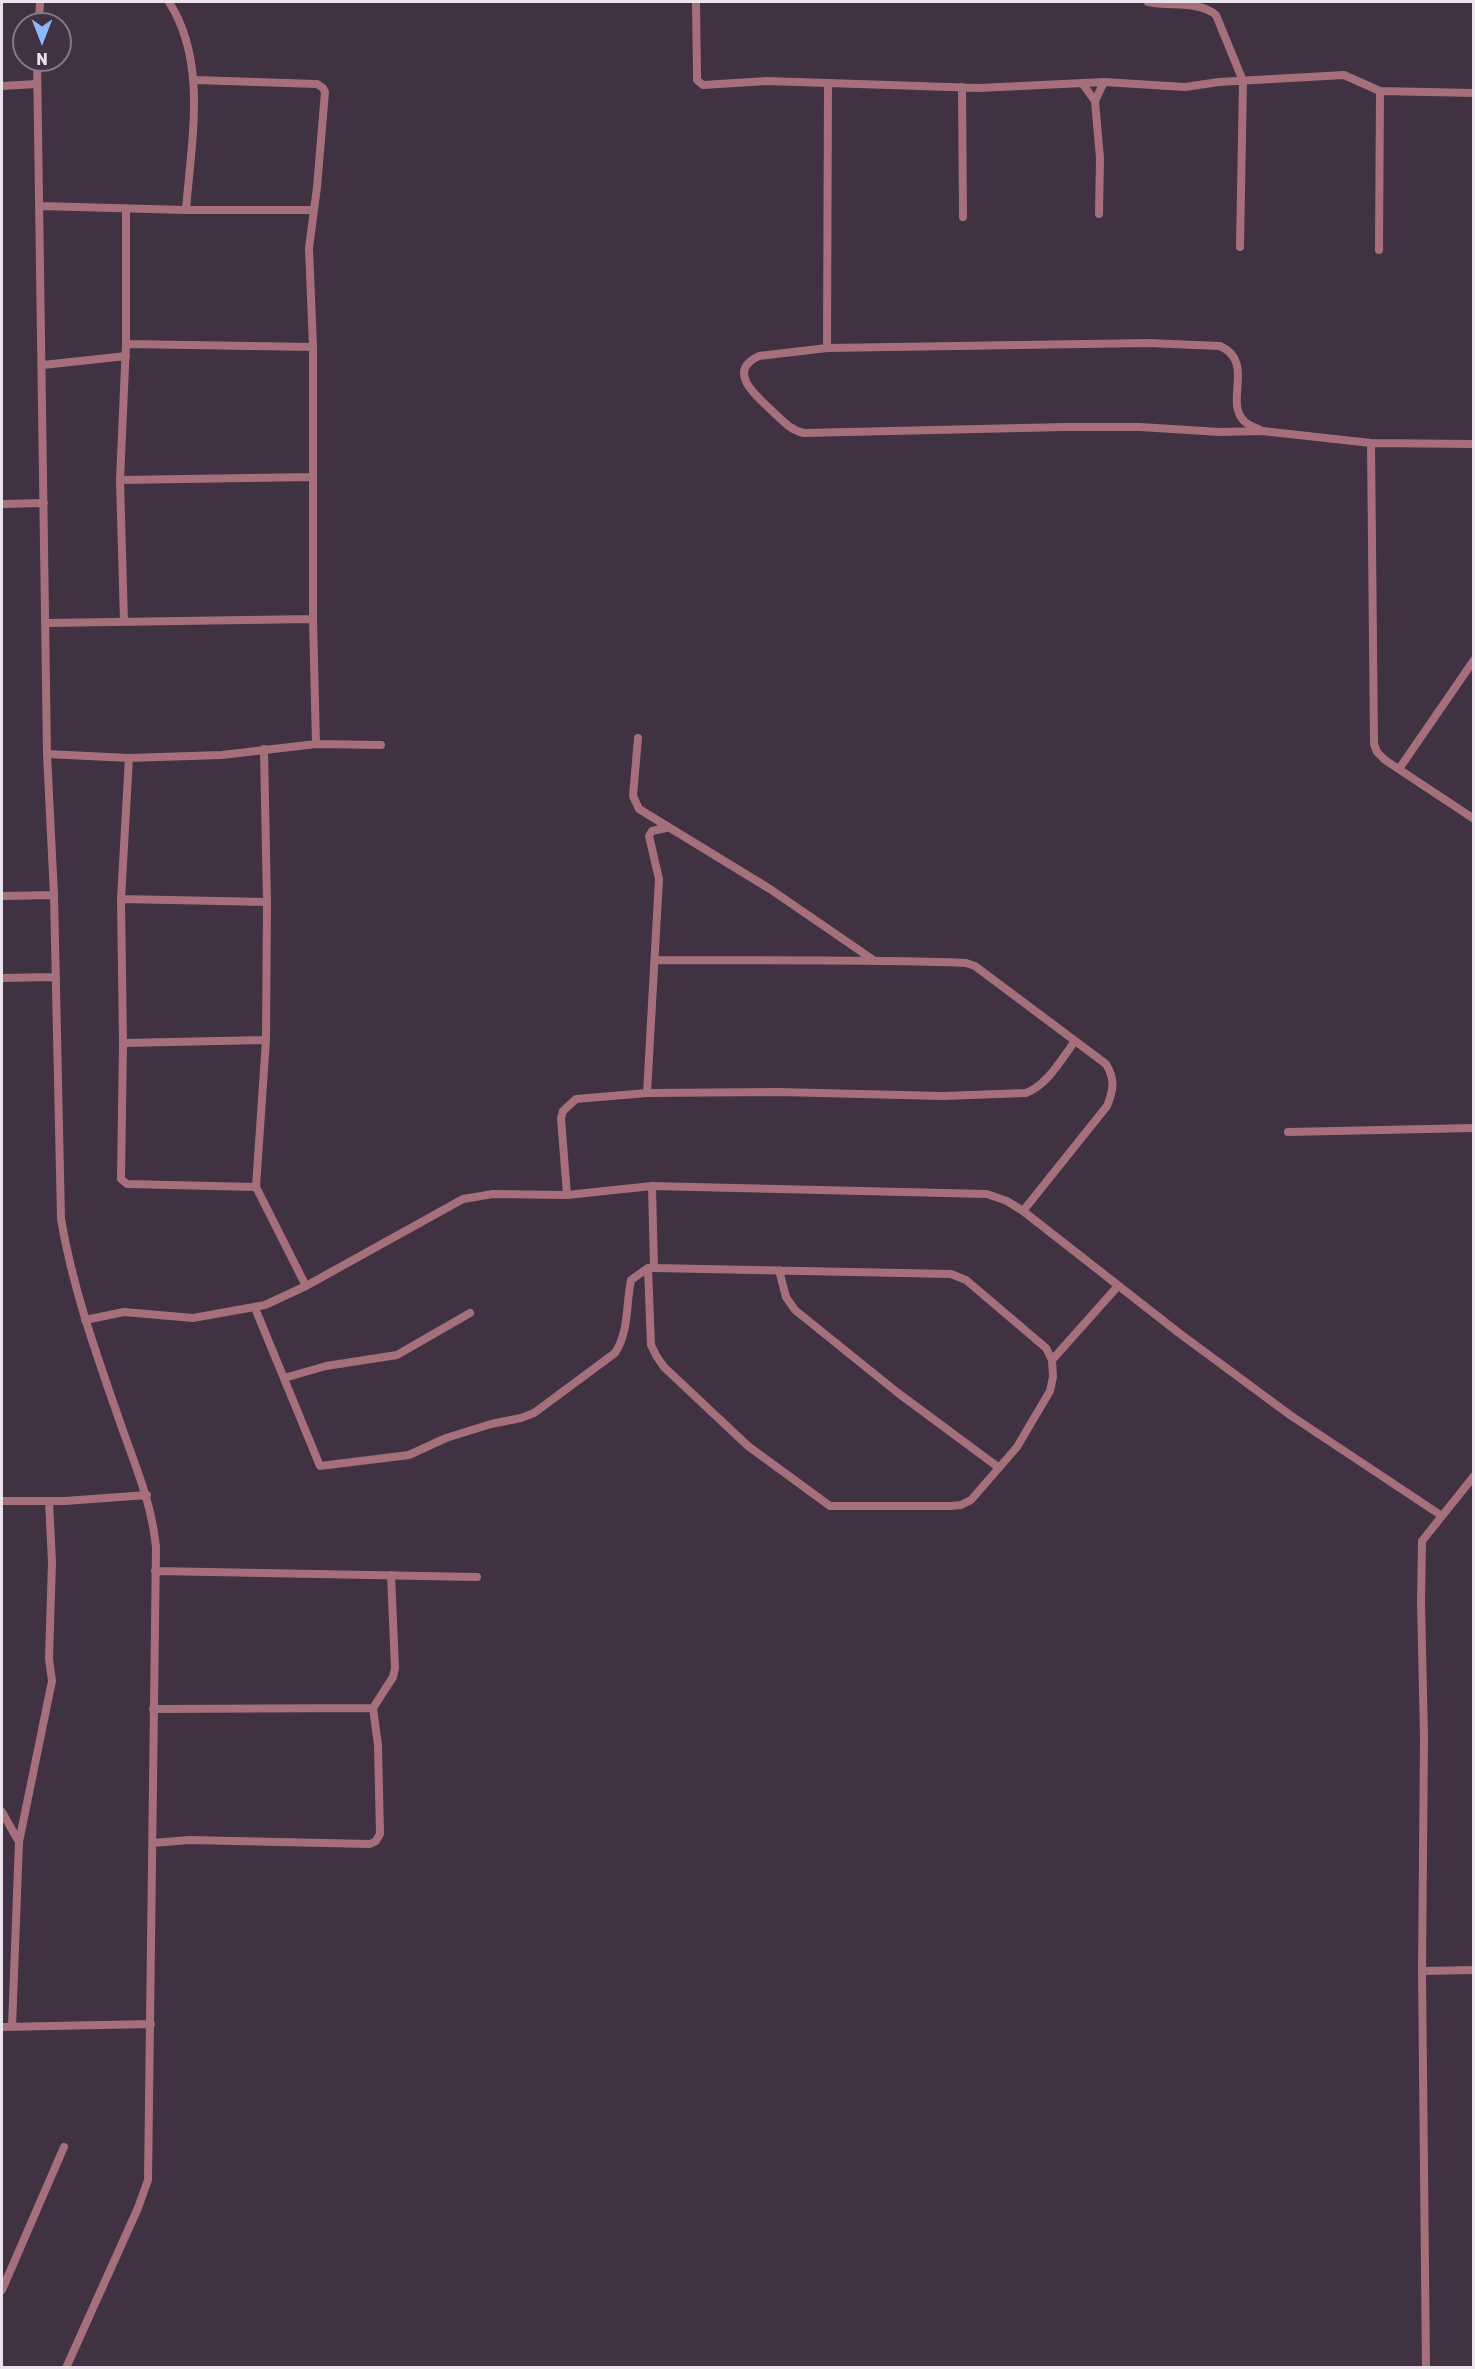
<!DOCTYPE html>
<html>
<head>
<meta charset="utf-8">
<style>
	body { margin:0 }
	#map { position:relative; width:1475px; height:2369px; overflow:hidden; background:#403143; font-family:Rubik,sans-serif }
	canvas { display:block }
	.frame { position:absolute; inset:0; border:3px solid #ede3ef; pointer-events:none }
	.north { position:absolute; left:12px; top:12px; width:60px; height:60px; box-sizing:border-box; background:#403143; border:2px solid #857888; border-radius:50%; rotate:180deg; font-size:16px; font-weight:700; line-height:24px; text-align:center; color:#ede3ef }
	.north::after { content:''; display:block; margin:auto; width:21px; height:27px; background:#8cb9fc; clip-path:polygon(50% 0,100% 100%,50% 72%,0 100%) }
</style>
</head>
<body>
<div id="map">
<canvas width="1475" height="2369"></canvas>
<div class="frame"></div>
<div class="north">N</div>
</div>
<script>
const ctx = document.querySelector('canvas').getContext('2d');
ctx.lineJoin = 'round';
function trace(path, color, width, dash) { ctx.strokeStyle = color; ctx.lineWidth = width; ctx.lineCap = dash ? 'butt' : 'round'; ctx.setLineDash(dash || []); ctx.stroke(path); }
trace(new Path2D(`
	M169,2C208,63 191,142 186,210
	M696,2L697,73V80L703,85L767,81L979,88L1104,82L1185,87L1219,82L1344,75L1380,91L1474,93
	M1148,2C1170,7 1198,0 1216,15L1243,81L1240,247
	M39,24L40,2
	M37,60L47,754L54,895L61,1219C73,1290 97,1356 121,1425C136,1468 151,1501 156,1547L148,2180L138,2208L66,2368
	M195,80L317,84L323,88L325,92L317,187L309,248L313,347V619L316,744
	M1082,83L1095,101
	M2,86L36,84
	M962,87L963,217
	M40,206L186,210H313
	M1099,214L1100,158L1095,101L1104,82
	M1379,250L1380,91
	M126,344L313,347
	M827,348L828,84
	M43,365L126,356
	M1262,431L1220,432L1140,427H1065L804,433C789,430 780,418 769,408C754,394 727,371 759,356L827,348L1148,343L1220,346C1256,362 1223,402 1245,422C1250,426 1257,428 1262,431L1371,443L1474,444
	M1371,443L1374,744L1377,752L1385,760L1474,819
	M120,480L312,477
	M2,504L44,503
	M124,622L120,480L126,344V209
	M46,623L313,619
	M638,738L633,796L639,809L770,889L872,959
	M264,749L267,902L266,1040L256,1187L306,1286
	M47,754L129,758L222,755L316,744L381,745
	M129,758L121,899L123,1043L121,1179L127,1184L256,1187
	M1399,769L1474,660
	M2,896L54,895
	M121,899L267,902
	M655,960C758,961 862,959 966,963L975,966L1106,1064C1115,1079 1114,1089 1107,1106L1023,1211
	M2,978L56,977
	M123,1043L266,1040
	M647,1093L659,879L649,836L652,831L666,828
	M1288,1132L1474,1128
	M567,1195L561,1118L563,1111L576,1099L647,1093L779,1092L942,1096L1026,1093C1048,1084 1061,1060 1075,1041
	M648,1268L651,1345L657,1357L664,1367L748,1446L830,1506H951L961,1505L971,1500L1017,1447L1050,1391L1053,1377L1052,1360L1046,1348L966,1280L951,1274L654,1268
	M779,1270L786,1297L795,1310L898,1393L998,1467
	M255,1308L320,1466L409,1455L446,1438L491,1424L521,1418L534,1413L615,1353C629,1332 626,1304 631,1280L648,1268H654L652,1186
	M85,1320L124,1312L193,1318L265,1305L306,1286L463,1199L493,1194L567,1195L652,1186L987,1194L1007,1201L1023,1211L1179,1333L1290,1415L1442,1516
	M1052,1360L1118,1286
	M284,1378L326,1366L397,1355L470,1313
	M2,1501H65L147,1495
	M155,1571L477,1577
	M153,1709L373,1708
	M2,1812L19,1842
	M153,1843L189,1840L370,1844L376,1841L380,1834L378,1745L373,1708L393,1677L395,1668L391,1575
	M1422,1971L1474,1970
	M2,2027L151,2024
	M12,2027L19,1842L52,1681L49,1659L52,1562L49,1501
	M2,2290L64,2147
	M1426,2368L1422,1971L1424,1737L1421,1602L1422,1541L1474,1476`), '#a56f7c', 8);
</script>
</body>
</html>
